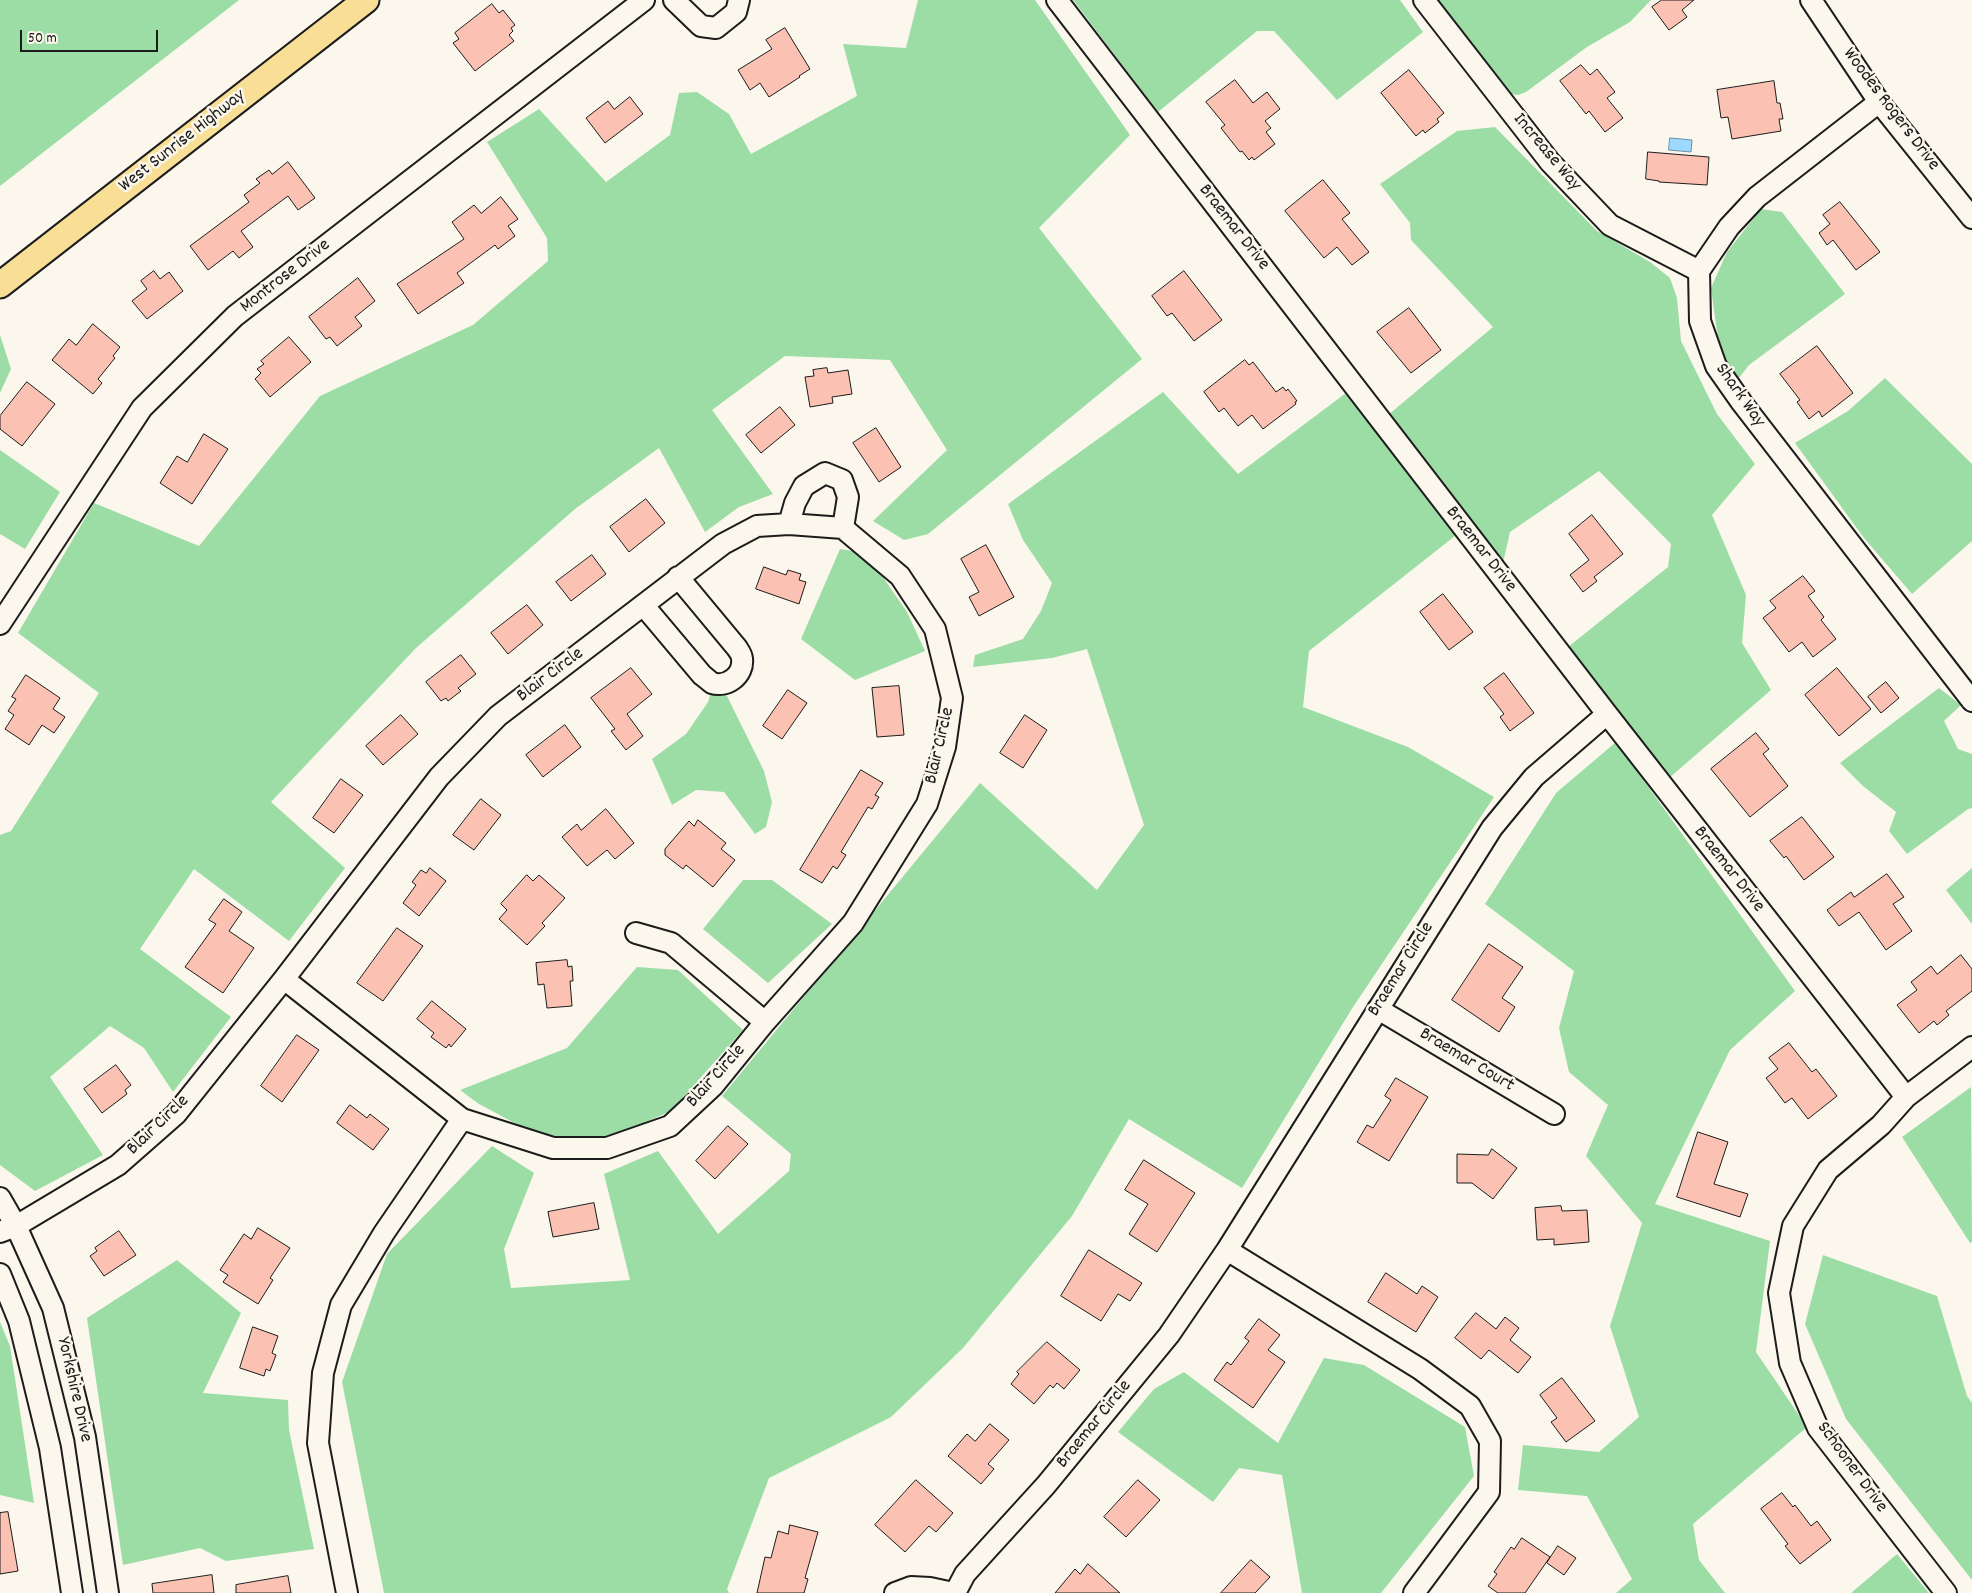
<!DOCTYPE html>
<html>
<head>
<meta charset="utf-8">
<style>
	body { margin:0 }
	#map { position:relative; width:1972px; height:1593px; overflow:hidden; background:#fbf7ec; font-family:Dekko,sans-serif }
	canvas { display:block }
	.scale { position:absolute; left:20px; top:30px; width:138px; height:22px; box-sizing:border-box; border:2px solid #1c1c1c; border-top:0; padding-left:6px; font-size:15px; line-height:18px; white-space:nowrap; color:#1c1c1c; -webkit-text-stroke:4px #fbf7ec; paint-order:stroke }
</style>
</head>
<body>
<div id="map">
<canvas width="1972" height="1593"></canvas>
<div class="scale">50 m</div>
</div>
<script>
const ctx = document.querySelector('canvas').getContext('2d');
ctx.lineJoin = 'round';
function paint(path, color) { ctx.fillStyle = color; ctx.fill(path, 'evenodd'); }
function trace(path, color, width, dash) { ctx.strokeStyle = color; ctx.lineWidth = width; ctx.lineCap = dash ? 'butt' : 'round'; ctx.setLineDash(dash || []); ctx.stroke(path); }
function drawText(font, color, halo, rows, align = 'center') {
  ctx.font = font + ' Dekko,sans-serif'; ctx.lineWidth = 5; ctx.setLineDash([]); ctx.textBaseline = 'middle'; ctx.strokeStyle = halo; ctx.fillStyle = color; for (const [text, x, y, turn = 0] of rows) {
    ctx.save(); ctx.translate(x, y); ctx.rotate((+turn || 0) * Math.PI / 180); ctx.textAlign = isNaN(turn) ? turn : align; if (halo) ctx.strokeText(text, 0, 0); ctx.fillText(text, 0, 0); ctx.restore();
  }
}
paint(new Path2D(`
	M0,0H239L0,186Z
	M918,0H1035L1130,135L1039,228L1142,359L928,534L904,540L873,521L947,450L890,360L785,356L712,410L773,494L739,507L705,532L659,448L575,509L416,648L271,802L345,868L289,941L194,869L140,949L231,1017L173,1092L144,1048L110,1026L50,1077L103,1155L35,1191L0,1165V835L11,831L99,693L18,633L94,503L199,546L320,396L473,325L548,261L547,238L487,142L539,109L606,182L670,135L679,93L697,92L729,114L751,154L857,96L843,44L906,48Z
	M1073,0H1400L1423,32L1337,100L1274,31H1257L1158,112Z
	M1438,0H1651L1630,22L1587,47L1526,92L1518,95L1510,94L1452,21Z
	M1495,127L1597,231L1650,262L1670,278L1677,298L1681,341L1717,414L1755,464L1712,515L1746,595L1742,643L1771,690L1669,778L1568,647L1668,567L1671,544L1599,471L1510,532L1503,563L1388,415L1493,327L1411,240L1410,223L1380,184L1457,131Z
	M1761,209L1782,212L1845,294L1749,365L1735,383L1718,339L1711,288L1727,252Z
	M0,335L11,369L0,393Z
	M1885,378L1972,464V541L1912,594L1864,538L1795,443L1848,411Z
	M1163,392L1238,474L1346,393L1455,536L1309,651L1303,707L1408,747L1494,797L1353,1007L1242,1188L1129,1119L1072,1216L963,1348L891,1417L769,1478L727,1589L729,1593H384L342,1382L387,1254L492,1146L534,1173L504,1249L511,1288L630,1280L604,1174L658,1151L718,1234L789,1171L791,1154L722,1096L980,783L1097,890L1144,825L1087,649L1052,658L973,667L975,655L1023,639L1041,611L1052,583L1023,540L1008,504Z
	M0,450L60,492L25,549L0,534Z
	M840,549L866,553L907,612L925,651L855,680L801,639Z
	M1939,688L1961,705L1944,721L1958,749L1972,754V808L1968,809L1907,854L1889,831L1896,812L1863,786L1840,763Z
	M726,694L764,771L772,802L766,827L755,834L724,792L696,790L672,805L652,759L686,734L708,702L710,695Z
	M1616,742L1795,991L1730,1050L1655,1204L1770,1241L1756,1352L1807,1427L1693,1524L1699,1560L1725,1593H1616L1632,1579L1587,1496L1518,1490L1523,1445L1599,1452L1639,1417L1610,1326L1642,1223L1586,1156L1608,1105L1569,1072L1559,1028L1574,971L1485,904L1556,793Z
	M1972,868V924L1946,890Z
	M743,880H772L832,924L768,983L703,929Z
	M637,967L678,970L743,1030L671,1111L614,1136L552,1143L479,1104L460,1090L567,1048Z
	M1971,1087L1972,1242L1970,1243L1902,1137Z
	M1823,1255L1937,1296L1967,1396L1972,1403V1580L1846,1419L1805,1324Z
	M177,1260L241,1313L203,1393L288,1400L289,1430L314,1549L226,1561L200,1548L123,1565L87,1318Z
	M0,1322L10,1346L34,1503L0,1495Z
	M1324,1358L1364,1365L1465,1427L1474,1476L1381,1593H1302L1282,1475L1239,1468L1213,1502L1118,1432L1154,1389L1184,1372L1278,1443Z
	M1897,1554L1929,1593H1851Z`), '#9cdda6');
const water = new Path2D(`
	M1670,138L1692,140L1691,152L1669,150Z`);
paint(water, '#9edaff');
trace(water, '#6a8ea4', 1);
const building = new Path2D(`
	M1662,0H1694L1682,10L1687,17L1669,30L1652,7Z
	M492,4L499,13L503,10L515,25L511,28L513,31L509,35L514,41L475,71L453,43L459,39L455,33Z
	M785,28L810,69L799,76L800,77L769,97L760,83L750,90L738,70L772,49L766,40Z
	M1581,65L1590,75L1597,69L1615,92L1607,98L1623,118L1605,132L1589,111L1586,114L1560,81Z
	M1409,70L1444,113L1437,119L1439,122L1425,133L1423,130L1416,136L1381,93Z
	M1235,80L1253,103L1267,92L1280,109L1265,121L1271,128L1266,132L1275,144L1254,160L1252,157L1249,160L1242,151L1240,152L1221,128L1225,125L1206,102Z
	M1774,81L1777,103H1780L1783,119H1779L1781,131L1732,139L1728,117L1721,118L1717,90Z
	M630,97L643,114L605,143L586,118L608,101L614,109Z
	M1648,152L1709,157L1707,185L1659,182V181L1646,179Z
	M288,162L315,198L298,210L288,196L241,231L253,247L239,258L233,251L208,270L190,246L249,202L244,195L260,183L256,179L269,170L272,174Z
	M1323,180L1350,213L1342,219L1369,252L1352,265L1337,247L1324,258L1285,211Z
	M501,197L518,219L508,226L515,236L498,249L495,245L457,273L464,283L418,314L397,284L464,239L452,222L474,205L481,213Z
	M1840,202L1880,252L1856,270L1833,240L1827,245L1819,233L1830,224L1823,215Z
	M154,271L160,279L169,272L183,291L147,319L132,301L147,289L141,281Z
	M1184,271L1222,320L1194,341L1172,313L1167,316L1152,296Z
	M358,278L375,301L355,317L362,326L337,346L330,337L326,339L309,317Z
	M1409,308L1441,350L1411,373L1377,332Z
	M93,324L120,347L113,356L115,358L98,379L102,383L93,394L52,360L69,339L76,345Z
	M289,337L311,362L270,397L255,379L261,373L257,369L264,364L261,361Z
	M1817,346L1853,393L1822,417L1819,411L1809,419L1797,402L1800,400L1780,374Z
	M1245,360L1249,365L1253,362L1276,392L1283,387L1286,391L1288,389L1297,401L1295,402L1296,404L1263,429L1252,415L1238,426L1224,408L1219,412L1204,392Z
	M827,368L828,373L848,370L852,394L832,397L833,403L810,407L805,377L814,376L813,370Z
	M27,382L55,404L22,446L0,429V416Z
	M780,407L795,425L761,453L746,435Z
	M876,428L901,467L879,482L853,443Z
	M204,434L228,449L192,504L160,483L177,456L187,462Z
	M646,499L665,523L629,552L610,527Z
	M1592,515L1623,554L1594,577L1597,581L1583,592L1570,575L1589,560L1569,534Z
	M986,545L1014,597L979,616L969,597L979,592L961,559Z
	M592,555L606,574L571,601L556,582Z
	M764,567L786,575L788,570L801,574L799,580L806,582L799,604L756,589Z
	M1803,576L1815,591L1808,596L1824,617L1821,620L1836,639L1813,657L1802,642L1789,652L1763,618L1776,608L1770,601Z
	M1443,594L1473,632L1449,650L1420,612Z
	M527,605L543,625L508,654L491,633Z
	M461,655L476,674L458,688L461,691L448,701L446,698L441,701L426,682Z
	M631,668L652,694L627,714L643,736L626,750L611,731L615,729L591,698Z
	M1837,668L1871,709L1839,736L1805,695Z
	M1504,673L1534,713L1510,731L1500,717L1504,714L1484,688Z
	M26,675L60,698L53,709L65,717L54,733L42,725L29,745L5,729L14,715L8,711L16,699L12,697Z
	M1886,682L1899,698L1881,713L1868,697Z
	M899,686L904,735L877,737L872,688Z
	M788,690L807,703L782,739L763,726Z
	M401,715L418,734L383,765L366,746Z
	M1025,715L1047,730L1023,768L1000,753Z
	M565,725L581,747L543,777L526,755Z
	M1756,733L1769,749L1763,754L1788,786L1750,817L1711,769Z
	M861,770L883,783L875,795L879,797L872,809L868,807L841,852L846,855L837,869L833,866L822,883L800,870Z
	M341,779L363,795L334,833L313,818Z
	M481,799L501,815L474,850L453,835Z
	M606,809L634,843L615,859L607,850L587,866L562,837L577,824L581,830Z
	M1802,817L1834,857L1804,880L1786,856L1784,858L1770,841Z
	M698,820L726,843L721,849L735,860L713,887L686,865L683,869L665,855V849L689,821L694,826Z
	M430,868L446,881L419,916L403,903L416,885L412,882L421,870L426,873Z
	M1887,874L1904,897L1893,904L1912,931L1886,950L1859,912L1839,926L1827,910L1851,892L1854,897Z
	M527,875L533,881L539,875L565,898L542,923L545,926L527,945L499,919L507,910L501,904Z
	M224,899L242,912L229,931L254,948L223,993L185,967L216,924L209,920Z
	M397,928L423,946L383,1001L357,983Z
	M1489,944L1523,967L1502,998L1515,1007L1499,1032L1452,1000Z
	M1961,955L1972,969V991L1946,1011L1949,1015L1937,1025L1934,1021L1919,1033L1897,1005L1917,990L1911,982L1931,966L1937,974Z
	M567,960L568,967L572,966L573,981H570L572,1006L547,1008L544,984L538,985L536,963Z
	M432,1001L466,1029L451,1047L449,1044L446,1048L431,1037L434,1033L417,1019Z
	M297,1035L319,1050L282,1102L261,1086Z
	M1789,1043L1812,1072L1816,1069L1837,1096L1808,1119L1792,1098L1785,1103L1766,1078L1778,1069L1769,1058Z
	M116,1065L131,1085L125,1090L127,1094L102,1113L84,1089Z
	M1396,1078L1428,1097L1389,1161L1357,1142L1367,1125L1373,1128L1391,1100L1385,1096Z
	M350,1105L367,1118L370,1114L389,1129L373,1150L337,1123Z
	M728,1126L748,1144L715,1179L696,1161Z
	M1698,1132L1728,1142L1714,1184L1748,1194L1740,1217L1677,1197Z
	M1492,1149L1517,1168L1493,1199L1472,1183H1457V1154L1488,1155Z
	M1144,1160L1195,1193L1157,1252L1129,1234L1148,1204L1125,1190Z
	M594,1203L599,1229L553,1237L548,1212Z
	M1561,1206L1562,1211L1587,1210L1589,1242L1554,1245V1239L1537,1240L1535,1208Z
	M258,1228L290,1248L270,1278L273,1280L258,1304L223,1282L228,1275L220,1270L244,1234L251,1239Z
	M119,1231L136,1255L104,1276L90,1256L97,1251L95,1248Z
	M1089,1250L1142,1283L1130,1301L1118,1294L1101,1321L1061,1296Z
	M1386,1273L1417,1294L1422,1286L1438,1297L1416,1332L1368,1302Z
	M1476,1313L1496,1329L1505,1317L1519,1328L1510,1340L1531,1357L1518,1373L1489,1350L1481,1359L1455,1338Z
	M1259,1319L1280,1335L1268,1350L1285,1362L1253,1408L1214,1380L1227,1362L1231,1365L1249,1341L1245,1338Z
	M253,1327L278,1336L272,1353L276,1355L270,1371L266,1369L264,1376L240,1368Z
	M1047,1342L1080,1370L1064,1389L1057,1383L1053,1388L1050,1385L1034,1404L1011,1384L1019,1374L1017,1372Z
	M1562,1378L1595,1421L1566,1442L1551,1422L1557,1418L1540,1395Z
	M990,1424L1009,1440L988,1464L994,1469L981,1484L948,1456L967,1434L975,1441Z
	M916,1480L953,1513L936,1532L929,1526L905,1552L875,1525Z
	M1138,1480L1160,1500L1126,1537L1104,1517Z
	M1782,1493L1793,1507L1795,1505L1811,1526L1817,1521L1831,1540L1800,1564L1785,1546L1788,1544L1761,1509Z
	M8,1512L18,1571L0,1574V1513Z
	M790,1525L818,1532L805,1578L808,1579L804,1593H757L765,1557L771,1558L778,1531L788,1534Z
	M1522,1538L1550,1557L1525,1593H1498L1488,1586L1497,1574L1494,1572L1511,1547L1514,1549Z
	M1558,1546L1576,1558L1564,1575L1547,1563Z
	M1251,1560L1270,1577L1255,1593H1221Z
	M1088,1564L1120,1593H1055L1075,1569L1080,1574Z
	M212,1575L214,1593H153L152,1584Z
	M288,1576L291,1593H236V1585Z`);
paint(building, '#fbc1b2');
trace(building, '#1c1c1c', 1);
const minor = new Path2D(`
	M674,0L701,26L716,28L736,12L739,0
	M1057,0L1607,714L1906,1097
	M1424,0L1550,162L1610,225L1699,271
	M1811,0L1879,102L1972,218
	M1879,102L1757,197L1729,227L1699,271L1700,321L1716,366L1742,403L1972,701
	M789,524L795,503L804,486L825,473L842,480L848,497L843,528
	M644,606L702,675C705,677 709,681 712,683C727,688 744,675 742,659C742,655 739,651 737,648L678,577
	M0,624L142,408L235,316L644,0
	M636,933L671,943L765,1022
	M1378,1009L1554,1114
	M0,1198L16,1226L53,1308L85,1437L108,1593
	M0,1232L16,1226L118,1165L176,1114L284,979L439,777L498,716L723,544L757,526L789,524L843,528L900,576L935,629L952,698L945,747L927,804L853,923L765,1022L713,1086L670,1126L607,1148H553L462,1119L284,979
	M1227,1250L1420,1369L1470,1406L1490,1441L1489,1492L1414,1593
	M0,1274L19,1321L50,1448L72,1593
	M347,1593L318,1443L323,1373L341,1305L384,1233L462,1119
	M895,1593L911,1587L930,1588L953,1593
	M955,1593L965,1574L1046,1485L1169,1335L1227,1250L1492,828L1534,777L1607,714
	M1946,1593L1818,1428L1790,1363L1779,1293L1793,1226L1828,1170L1881,1125L1906,1097L1972,1047`);
const major = new Path2D(`
	M0,285L366,0`);
trace(minor, '#1c1c1c', 24);
trace(major, '#1c1c1c', 29);
trace(minor, '#fbf7ec', 20);
trace(major, '#f9df96', 25);
drawText('19px', '#1c1c1c', '#fbf7ec', [
	["Woodes Rogers Drive",1890,110,53],
	["West Sunrise Highway",183,142,-38],
	["Increase Way",1546,153,50],
	["Braemar Drive",1233,228,52],
	["Montrose Drive",286,277,-38],
	["Shark Way",1739,396,55],
	["Braemar Drive",1480,550,52],
	["Blair Circle",551,676,-37],
	["Blair Circle",941,746,-77],
	["Braemar Drive",1728,870,52],
	["Braemar Circle",1402,970,-58],
	["Braemar Court",1466,1061,31],
	["Blair Circle",717,1077,-48],
	["Blair Circle",159,1126,-44],
	["Yorkshire Drive",73,1390,77],
	["Braemar Circle",1095,1425,-51],
	["Schooner Drive",1851,1468,54]
]);
</script>
</body>
</html>
